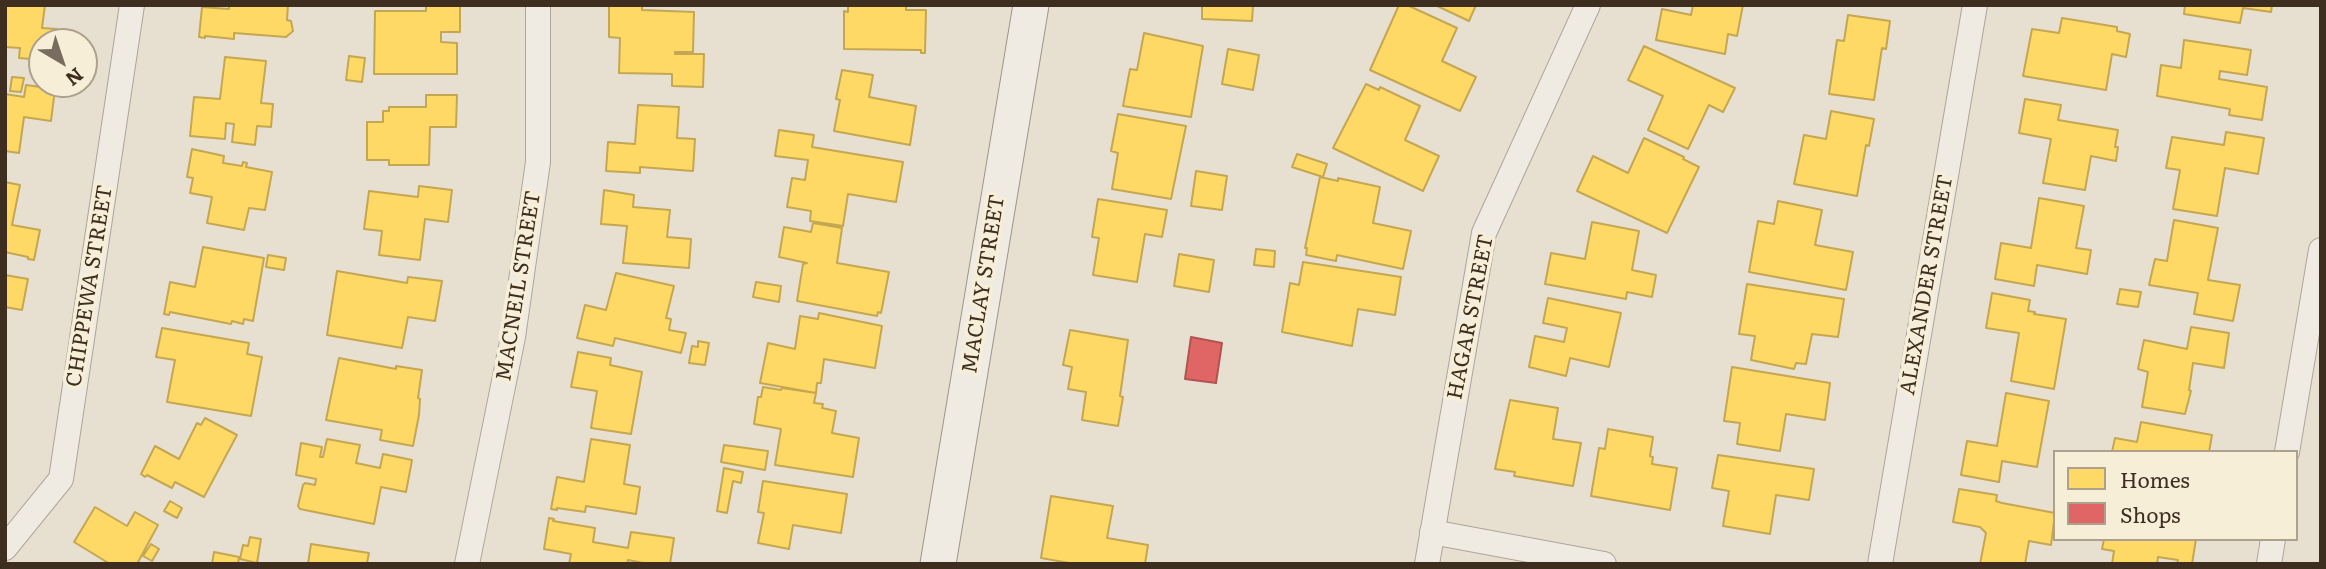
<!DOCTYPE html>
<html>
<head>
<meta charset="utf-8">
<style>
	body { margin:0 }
	#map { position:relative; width:2326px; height:569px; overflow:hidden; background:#e7e0d1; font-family:Literata,serif }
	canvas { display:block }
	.frame { position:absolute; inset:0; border:7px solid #3d2e20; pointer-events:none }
	.legend { position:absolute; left:2053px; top:450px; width:245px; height:91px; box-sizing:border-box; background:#f7eed8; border:2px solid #ada18e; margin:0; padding:9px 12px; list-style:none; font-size:21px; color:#3d2e20 }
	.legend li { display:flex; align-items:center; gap:14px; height:35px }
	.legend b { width:35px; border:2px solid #ada18e }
	.north { position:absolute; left:28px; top:28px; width:70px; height:70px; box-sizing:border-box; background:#f7eed8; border:2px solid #ada18e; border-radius:50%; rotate:141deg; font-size:19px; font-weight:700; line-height:28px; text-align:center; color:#3d2e20 }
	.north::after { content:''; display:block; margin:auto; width:24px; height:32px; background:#786c5e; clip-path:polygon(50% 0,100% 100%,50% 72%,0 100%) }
</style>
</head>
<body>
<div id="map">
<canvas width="2326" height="569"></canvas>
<div class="frame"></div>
<ul class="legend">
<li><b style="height:19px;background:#ffd966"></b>Homes</li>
<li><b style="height:19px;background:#e06666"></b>Shops</li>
</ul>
<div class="north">N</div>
</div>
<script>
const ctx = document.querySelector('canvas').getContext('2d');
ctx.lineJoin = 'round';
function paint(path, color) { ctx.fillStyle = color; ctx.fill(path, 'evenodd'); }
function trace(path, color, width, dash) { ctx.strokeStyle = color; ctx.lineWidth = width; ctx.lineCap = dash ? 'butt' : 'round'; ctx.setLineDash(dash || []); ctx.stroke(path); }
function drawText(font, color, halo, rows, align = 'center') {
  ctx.font = font + ' Literata,serif'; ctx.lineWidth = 7; ctx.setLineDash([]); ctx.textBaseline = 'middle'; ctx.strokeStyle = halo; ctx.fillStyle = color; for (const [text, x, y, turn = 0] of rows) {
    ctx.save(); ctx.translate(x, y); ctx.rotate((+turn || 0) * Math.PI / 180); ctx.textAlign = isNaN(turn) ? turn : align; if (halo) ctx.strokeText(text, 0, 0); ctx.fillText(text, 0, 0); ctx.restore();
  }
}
const homes = new Path2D(`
	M5,5H45L42,28L57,29L56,42H42V60L19,58L20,48L5,47Z
	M229,5H288L287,20L291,21L293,31L286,37L234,33V39L205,36V38L199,37L202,7L229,9Z
	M426,5H460V32H441V42L457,43V74H374L375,11H426Z
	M609,5H642V10L694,12L693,52H675V54H704L703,87L672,86V74L619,73L620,38L609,37Z
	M848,5H906V10H926L925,53H921V50L844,49V11L848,12Z
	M1202,5H1253L1252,21L1202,19Z
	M1399,5H1407L1457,28L1442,61L1476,77L1460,111L1370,70Z
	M1435,5H1476L1469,21Z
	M1693,5H1743L1737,36L1728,34L1725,54L1656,40L1662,9L1691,15Z
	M2185,5H2272L2271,12L2243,8L2240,23L2184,14Z
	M1848,15L1890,21L1886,49L1882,48L1874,100L1829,94L1837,40L1844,41Z
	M2062,18L2117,27V31L2130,34L2126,57L2112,54L2106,90L2023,76L2032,29L2059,33Z
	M1144,33L1203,46L1191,117L1123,106L1130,69L1137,70Z
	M2184,40L2251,50L2247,75L2220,71L2219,79L2267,87L2262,120L2229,115L2230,109L2157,96L2161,65L2181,68Z
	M1644,46L1735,88L1723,112L1709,105L1688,149L1648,130L1663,96L1628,80Z
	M1228,49L1259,55L1253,90L1222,84Z
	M349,56L365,58L362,82L346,80Z
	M225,57L266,61L261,103L273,104L271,127L257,126L255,145L232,142L234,124L226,123L225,139L190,136L194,97L220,99Z
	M842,70L873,75L869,97L916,106L910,145L834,131L840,100L836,99Z
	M12,77L24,78L21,92L10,91Z
	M1366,84L1379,90L1380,87L1420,106L1405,140L1439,156L1423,191L1333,148Z
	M26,85L55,89L51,121L24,117L19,153L5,151V94L24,97Z
	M426,95H457L456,127H430L429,165H389V160H367V122H383V111H389V107H426Z
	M2025,99L2061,105L2058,120L2118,130L2115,147H2118L2116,161L2091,156L2085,190L2043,183L2051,139L2019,133Z
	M638,105L679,107L677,138L695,139L693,171L640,167V173L606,171L608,142L635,144Z
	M1831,111L1874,119L1869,146L1866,145L1857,196L1794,184L1804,135L1826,139Z
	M1118,114L1186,126L1171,199L1112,189L1118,153L1111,151Z
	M779,130L814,135L812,147L903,162L896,202L848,194L843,226L810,221L811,211L787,207L792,178L805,180L808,160L775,156Z
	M2226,132L2264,138L2258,174L2225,168L2217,216L2173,209L2180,170L2166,168L2172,137L2224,145Z
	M1644,138L1684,157L1683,159L1699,167L1667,233L1577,191L1593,156L1628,173Z
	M192,149L224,156L223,163L242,166L243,162L247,163L246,167L272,172L265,210L249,208L244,230L207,223L212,197L190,193L193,178L187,177Z
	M1297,154L1327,164L1323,177L1292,167Z
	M1196,171L1227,176L1222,210L1191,206Z
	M1320,177L1338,181V178L1380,187L1373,223L1411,231L1403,269L1337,255L1336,261L1306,255L1307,248H1305Z
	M5,182L20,185L12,225L40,230L34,260L28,259V257L5,252Z
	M419,186L452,190L448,222L425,219L420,260L379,255L382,231L364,229L369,191L418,197Z
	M604,190L634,195L633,207L670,210L667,237L691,239L689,268L623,263L627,226L601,224Z
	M2039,198L2084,206L2076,248L2091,250L2087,274L2037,265L2034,286L1995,279L2001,243L2031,248Z
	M1098,199L1167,210L1162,237L1145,234L1137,282L1093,275L1099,238L1092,237Z
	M1778,201L1822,210L1815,245L1853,252L1846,290L1749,272L1758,221L1774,224Z
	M2174,220L2218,228L2208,280L2240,285L2233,321L2194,314L2198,293L2149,285L2155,259L2167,261Z
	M1592,222L1639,231L1632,270L1656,275L1652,297L1627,292L1626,299L1545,284L1551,253L1585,259Z
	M813,223L842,228L837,263L889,272L881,313L878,312L877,316L797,301L803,264L807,263L779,257L784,227L811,232Z
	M203,247L264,258L253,321L244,319L243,324L232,321L231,324L170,312L169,315L164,314L170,282L195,287Z
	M1256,249L1275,251L1274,267L1254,265Z
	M1179,254L1214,260L1209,292L1174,286Z
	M268,255L286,258L284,270L266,267Z
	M1303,262L1401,277L1395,315L1358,309L1352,346L1282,332L1290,283L1299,285Z
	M337,271L407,283L408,277L442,281L435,321L408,317L402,348L327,335Z
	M616,273L674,286L666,318L671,319L669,330L686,333L681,353L615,338L613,346L577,338L585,305L606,310Z
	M5,275L28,279L22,310L5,307Z
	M756,282L781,286L779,302L753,297Z
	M1747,284L1844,299L1838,337L1812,334L1806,364L1796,363L1794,369L1751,360L1755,336L1739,334Z
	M2120,289L2141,292L2138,307L2117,304Z
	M1992,293L2030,300L2028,311L2035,312L2034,314L2066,319L2054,389L2011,381L2019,333L1986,328Z
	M1548,298L1621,313L1609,367L1570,358L1566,376L1529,367L1535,336L1564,342L1567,328L1543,323Z
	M819,313L882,326L875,368L824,359L821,383H817L816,393L760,383L768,343L795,349L800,316L818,319Z
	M2191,327L2229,333L2224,368L2193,363L2189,390L2191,391L2185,414L2142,407L2148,372L2138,369L2144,340L2187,349Z
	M162,328L249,343L247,354L262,357L251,416L167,402L175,360L156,357Z
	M1070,330L1128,340L1120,396L1123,397L1118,426L1082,420L1086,392L1068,389L1072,367L1063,365Z
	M698,341L709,343L705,365L689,363L692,346L698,347Z
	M578,352L611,358L610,365L642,372L631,434L591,428L597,391L571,387Z
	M339,358L396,369V366L422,370L418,398L420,399L419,415L413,446L380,440L382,430L326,420Z
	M1732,367L1830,383L1825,420L1786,414L1780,451L1737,444L1740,423L1724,421Z
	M763,387L781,390L782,388L816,393L814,403L823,404L822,408L836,411L832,433L859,438L853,477L775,465L781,429L754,424L758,397H761Z
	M2006,393L2049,401L2037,467L2002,461L1999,482L1961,475L1967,441L1997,446Z
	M1510,400L1558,408L1553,439L1581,443L1573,486L1514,476L1515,472L1495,469Z
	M205,418L237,435L204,497L175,482L172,488L147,475L145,477L141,474L155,446L179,459L197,423L201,425Z
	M2141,422L2212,435L2209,452H2112L2115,438L2137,442Z
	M1608,429L1653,437L1650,456L1653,457L1652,464L1677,468L1670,510L1591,496L1599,448L1605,449Z
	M327,439L360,445L356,463L380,468L383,454L412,460L406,492L381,487L374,524L300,509L298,506L303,485L305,483L315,485L316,479L296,475L301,443L322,447L320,457H323Z
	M591,439L630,445L624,484L640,487L636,514L586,506L585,512L557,508V510L551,509L557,477L584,482Z
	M724,445L768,451L765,470L721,462Z
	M1718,455L1814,469L1809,500L1776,495L1770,534L1723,526L1729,491L1712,488Z
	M724,468L743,472L741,483L733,481L727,513L717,511Z
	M763,481L847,494L841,533L793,525L789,549L758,543L764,513L758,512Z
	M1959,489L1997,495L1996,501L2002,503L2055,513L2051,545L2029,541L2025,564H1980L1986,533L1980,527L1953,522Z
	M1051,496L1113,506L1107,538L1148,545L1145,564H1075L1041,558Z
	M170,501L182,508L177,518L164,511Z
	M95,507L127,526L135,512L158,525L137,564H110L74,542Z
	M549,518L554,519L553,521L595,528L593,542L628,548L631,532L674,538L670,564H649L628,560L627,564H569L571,554L544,549Z
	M250,537L261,539L257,563L240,559L243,545L248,546Z
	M2104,539H2196L2192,564H2177L2178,560L2158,557L2157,564H2112L2114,551L2102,549Z
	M151,544L159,549L152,561L143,556Z
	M311,544L369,553L367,563L372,564H308Z
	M214,552L239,557L238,564H212Z`);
paint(homes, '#ffd966');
trace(homes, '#c5a651', 2);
const shops = new Path2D(`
	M1191,337L1222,343L1216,383L1185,379Z`);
paint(shops, '#e06666');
trace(shops, '#af5551', 2);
const street = new Path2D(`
	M2287,452L2321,250
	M1432,532L1604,564
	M5,548L61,479L132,5
	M467,564L513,337L538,162V5
	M1427,564L1484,233L1588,5
	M1880,564L1975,5
	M2269,564L2273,539`);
const secondary = new Path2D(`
	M938,564L1031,5`);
trace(street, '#ada599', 26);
trace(secondary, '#9c958a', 37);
trace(street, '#efebe3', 24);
trace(secondary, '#efebe3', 35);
drawText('21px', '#3d2e20', '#f7eed8', [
	["MACLAY STREET",984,284,-81],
	["ALEXANDER STREET",1927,285,-80],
	["CHIPPEWA STREET",90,286,-81],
	["MACNEIL STREET",519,286,-81],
	["HAGAR STREET",1471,317,-79]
]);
</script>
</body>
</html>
